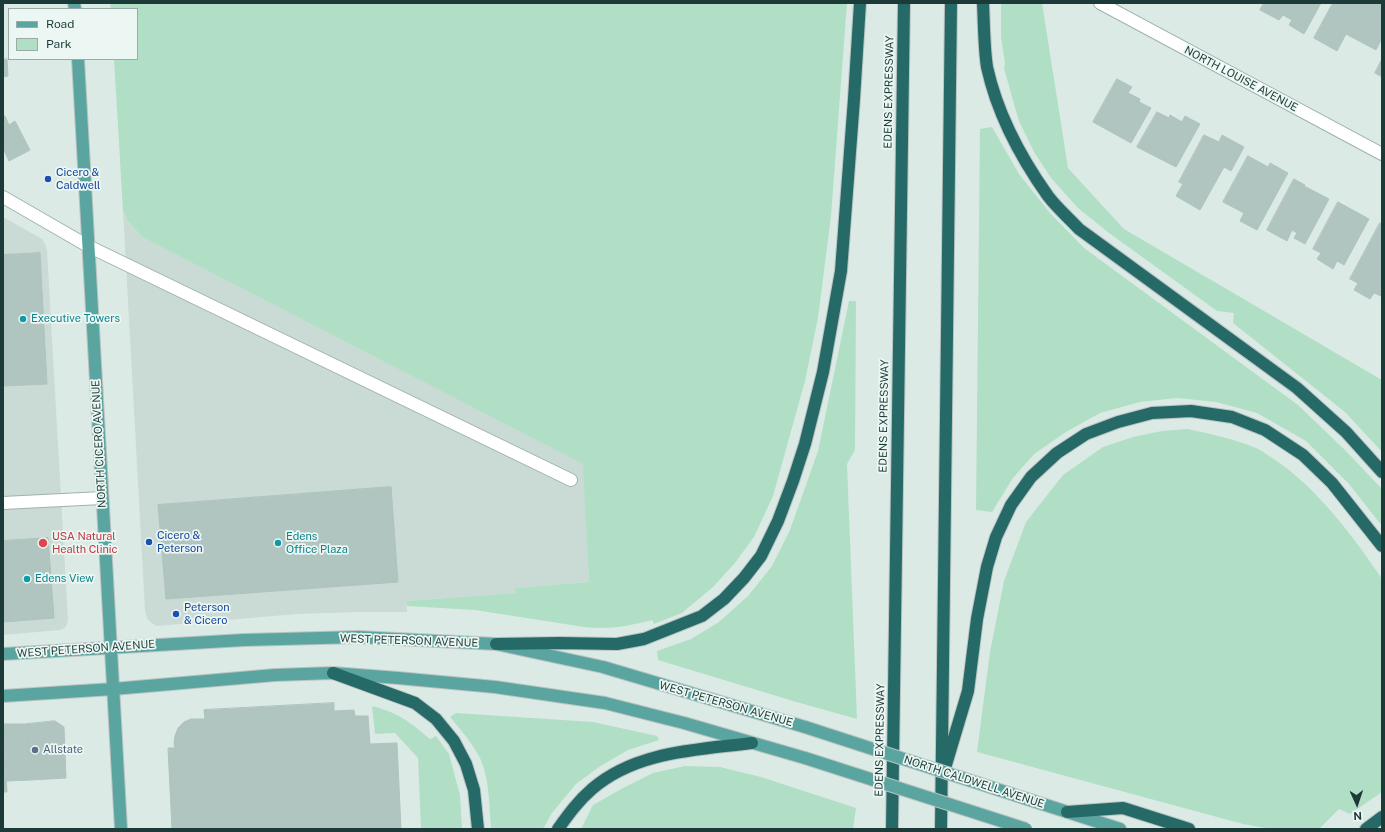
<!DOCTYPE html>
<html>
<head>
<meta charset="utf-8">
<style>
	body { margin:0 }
	#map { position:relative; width:1385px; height:832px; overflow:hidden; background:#dceae6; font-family:"Public Sans",sans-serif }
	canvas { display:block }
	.frame { position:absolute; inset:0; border:4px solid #1c3b38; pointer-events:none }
	.legend { position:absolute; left:8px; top:8px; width:130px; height:52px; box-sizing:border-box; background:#ecf7f3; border:1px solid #99aca8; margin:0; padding:5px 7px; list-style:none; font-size:12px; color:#1c3b38 }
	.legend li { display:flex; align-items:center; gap:8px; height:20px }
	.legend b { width:20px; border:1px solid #99aca8 }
	.north { position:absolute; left:1337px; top:784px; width:40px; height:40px; -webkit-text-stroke:3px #ecf7f3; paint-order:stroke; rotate:177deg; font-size:11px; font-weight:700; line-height:16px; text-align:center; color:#1c3b38 }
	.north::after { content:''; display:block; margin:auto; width:14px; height:18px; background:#1c3b38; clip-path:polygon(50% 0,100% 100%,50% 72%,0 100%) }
</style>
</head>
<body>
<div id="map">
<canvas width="1385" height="832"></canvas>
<div class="frame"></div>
<ul class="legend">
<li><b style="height:5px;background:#5aa59f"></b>Road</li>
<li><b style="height:11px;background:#b1dfc5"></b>Park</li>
</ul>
<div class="north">N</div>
</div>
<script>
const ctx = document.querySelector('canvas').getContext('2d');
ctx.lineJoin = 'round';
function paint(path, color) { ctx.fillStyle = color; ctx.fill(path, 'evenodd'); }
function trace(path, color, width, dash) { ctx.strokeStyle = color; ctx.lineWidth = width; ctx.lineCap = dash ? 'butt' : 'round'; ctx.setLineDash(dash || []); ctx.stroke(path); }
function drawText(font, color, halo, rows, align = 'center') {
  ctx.font = font + ' "Public Sans",sans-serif'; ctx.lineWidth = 3.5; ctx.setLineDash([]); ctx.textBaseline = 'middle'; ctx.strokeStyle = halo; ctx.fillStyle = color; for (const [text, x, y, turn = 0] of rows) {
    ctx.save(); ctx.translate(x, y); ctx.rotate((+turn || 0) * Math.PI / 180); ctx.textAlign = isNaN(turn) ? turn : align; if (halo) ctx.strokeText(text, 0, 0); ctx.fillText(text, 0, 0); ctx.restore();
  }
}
paint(new Path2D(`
	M123,211L128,221L142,237L584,464L589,582L516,588V593L406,601L407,612H359L297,614L157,626L150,622L147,618L145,610Z
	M3,217L42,239L45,244L47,251L68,620L67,624L65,628L60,630L3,635Z`), '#cadad5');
paint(new Path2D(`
	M110,3H847L831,216L818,318L805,381L773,496L754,537L734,564L713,587L682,613L654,624L652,620C629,626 607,630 584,627L475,610L407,606L406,601L516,593L515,588L589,582L583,464L142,237L128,221L123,211L114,59H137V9H111Z
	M1001,3H1042L1068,168L1124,229L1382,380V452L1345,412L1233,323L1234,313L1217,311L1109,233L1078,208L1051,178L1034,152L1019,121L1012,97L1004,68L1005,63L1001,38Z
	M992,127L1019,174L1050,213L1084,248L1298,405L1346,451L1382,489V526L1349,484L1306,441L1257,413L1216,402L1177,398L1140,402L1100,413L1066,432L1034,454L1013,478L992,512L976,510L980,129Z
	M849,301H856L855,450L847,464L857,719L793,701L658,660L657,651L691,639L719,622L748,596L772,566L790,530L818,451Z
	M1188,429C1211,434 1234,439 1256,448C1262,450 1268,456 1274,459C1317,488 1354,537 1382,579V792L1350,814L1339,809L1319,829H1271L1243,824L977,752L990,652L1004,581L1026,522L1063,475L1103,447L1133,437L1162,431Z
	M372,706C399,713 410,722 430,739L436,736L449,754L460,795L462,829H421L418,758L395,733L375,734Z
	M456,713L593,722L657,736L659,740L628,750L599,767L576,784L552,813L543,829H491C489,806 490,780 480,758C472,743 461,730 450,717Z
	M685,766L720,767L761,777L856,808L853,829H581L593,805L623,788L653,773Z`), '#b1dfc5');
const building = new Path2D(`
	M1264,3H1321L1304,34L1289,25L1292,20L1283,15L1279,20L1260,10Z
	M1333,3H1382V38L1376,50L1346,34L1337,51L1314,38Z
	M7,59L8,76L3,77V60Z
	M1382,59V77L1375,73Z
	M1117,79L1132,87L1128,93L1140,99L1139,102L1151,108L1131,143L1093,122Z
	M1157,112L1169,118L1170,115L1182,122L1185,116L1200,124L1176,167L1137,147Z
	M5,116L9,125L15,121L30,150L9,161L3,148V117Z
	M1204,135L1219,142L1222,135L1244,147L1231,171L1224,167L1200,210L1176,196L1183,184L1179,182Z
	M1248,156L1268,167L1270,163L1288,173L1257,230L1240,221L1244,213L1223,202Z
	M1294,179L1305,185L1304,186L1329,199L1305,244L1294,238L1297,233L1292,230L1287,241L1267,230Z
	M1338,202L1369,219L1344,265L1337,261L1333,269L1317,259L1321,253L1313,249Z
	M1380,223L1382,224V294L1381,296L1374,293L1370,299L1354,290L1358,283L1350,279Z
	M40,253L47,384L3,386V255Z
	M391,487L398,582L166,599L158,505Z
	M48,538L54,618L3,622V541Z
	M334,703V711L354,710L355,716H368L370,744L397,743L401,829H172L168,748H175L174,744L175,736L178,728L184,722L191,719H205L204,710Z
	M55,721L64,727L66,778L30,780L27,724Z
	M3,724H27L30,780L7,781Z
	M3,727L7,792H3Z`);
paint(building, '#b1c5c0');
trace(building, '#aec4bf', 1);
const service = new Path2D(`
	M88,246L571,480
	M3,503L102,498`);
const minor = new Path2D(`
	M1100,3L1382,154
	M3,197L88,246`);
const primary = new Path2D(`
	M74,3L75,9
	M78,59L121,829
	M3,654L244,640L358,637L496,644L603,667L805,727
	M3,696L113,689L275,675L333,673L398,678L495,687L605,703L684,723L805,758
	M1027,799L1120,829`);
const motorway = new Path2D(`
	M983,3C984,23 984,48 987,67C997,113 1021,158 1048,196C1057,208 1069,218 1079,229L1297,388L1346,432L1382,472
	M496,644L559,643L617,644L644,639L702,616L724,599L744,578L761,556L778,521L793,481L805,444L823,372L841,271L854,99L860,3
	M333,673L415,703L436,719L454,741L466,764L474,790L478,829
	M945,768L968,691L977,619L987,567L996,537L1011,505L1031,477L1057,453L1086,434L1118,422L1152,413L1191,411L1232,417L1265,430L1303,455L1332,483L1382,546
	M1067,812L1123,808L1189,829
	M558,829C568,815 578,801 592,789C636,751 697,750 752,743
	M892,829L904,3
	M941,829L951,3
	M1366,829L1382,817`);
trace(service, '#9fb2ae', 14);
trace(minor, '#9fb2ae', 14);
trace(primary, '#bbc4c3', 14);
trace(motorway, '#bbc4c3', 14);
trace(service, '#fff', 12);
trace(minor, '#fff', 12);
trace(primary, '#5aa59f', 12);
trace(motorway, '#256a67', 12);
const primaryBridge = new Path2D(`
	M805,727L1027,799
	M805,758L1026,829`);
trace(primaryBridge, '#bbc4c3', 14, []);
trace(primaryBridge, '#5aa59f', 12);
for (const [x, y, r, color] of [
	[48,179,4,"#1a4fb4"],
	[23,319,4,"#0f9aa8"],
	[149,542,4,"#1a4fb4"],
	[43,543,5,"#e0444e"],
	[278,543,4,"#0f9aa8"],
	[27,579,4,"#0f9aa8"],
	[176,614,4,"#1a4fb4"],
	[35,750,4,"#5c6f8a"]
]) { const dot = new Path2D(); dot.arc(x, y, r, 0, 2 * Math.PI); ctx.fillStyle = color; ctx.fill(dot); trace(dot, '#ecf7f3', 1.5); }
drawText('11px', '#1c3b38', '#ecf7f3', [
	["NORTH LOUISE AVENUE",1241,79,28],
	["EDENS EXPRESSWAY",889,92,-89],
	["EDENS EXPRESSWAY",884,416,-89],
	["NORTH CICERO AVENUE",99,444,-93],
	["WEST PETERSON AVENUE",409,641,2],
	["WEST PETERSON AVENUE",86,649,-4],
	["WEST PETERSON AVENUE",726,704,16],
	["EDENS EXPRESSWAY",880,740,-89],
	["NORTH CALDWELL AVENUE",974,782,18]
]);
drawText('11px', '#164399', '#ecf7f3', [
	["Cicero &",56,173],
	["Caldwell",56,186],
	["Cicero &",157,536],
	["Peterson",157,549],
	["Peterson",184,608],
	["& Cicero",184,621]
], 'left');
drawText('11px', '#0d838f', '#ecf7f3', [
	["Executive Towers",31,319],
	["Edens",286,537],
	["Office Plaza",286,550],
	["Edens View",35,579]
], 'left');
drawText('11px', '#be3a42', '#ecf7f3', [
	["USA Natural",52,537],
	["Health Clinic",52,550]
], 'left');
drawText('11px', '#4e5e75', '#ecf7f3', [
	["Allstate",43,750]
], 'left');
</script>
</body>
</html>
